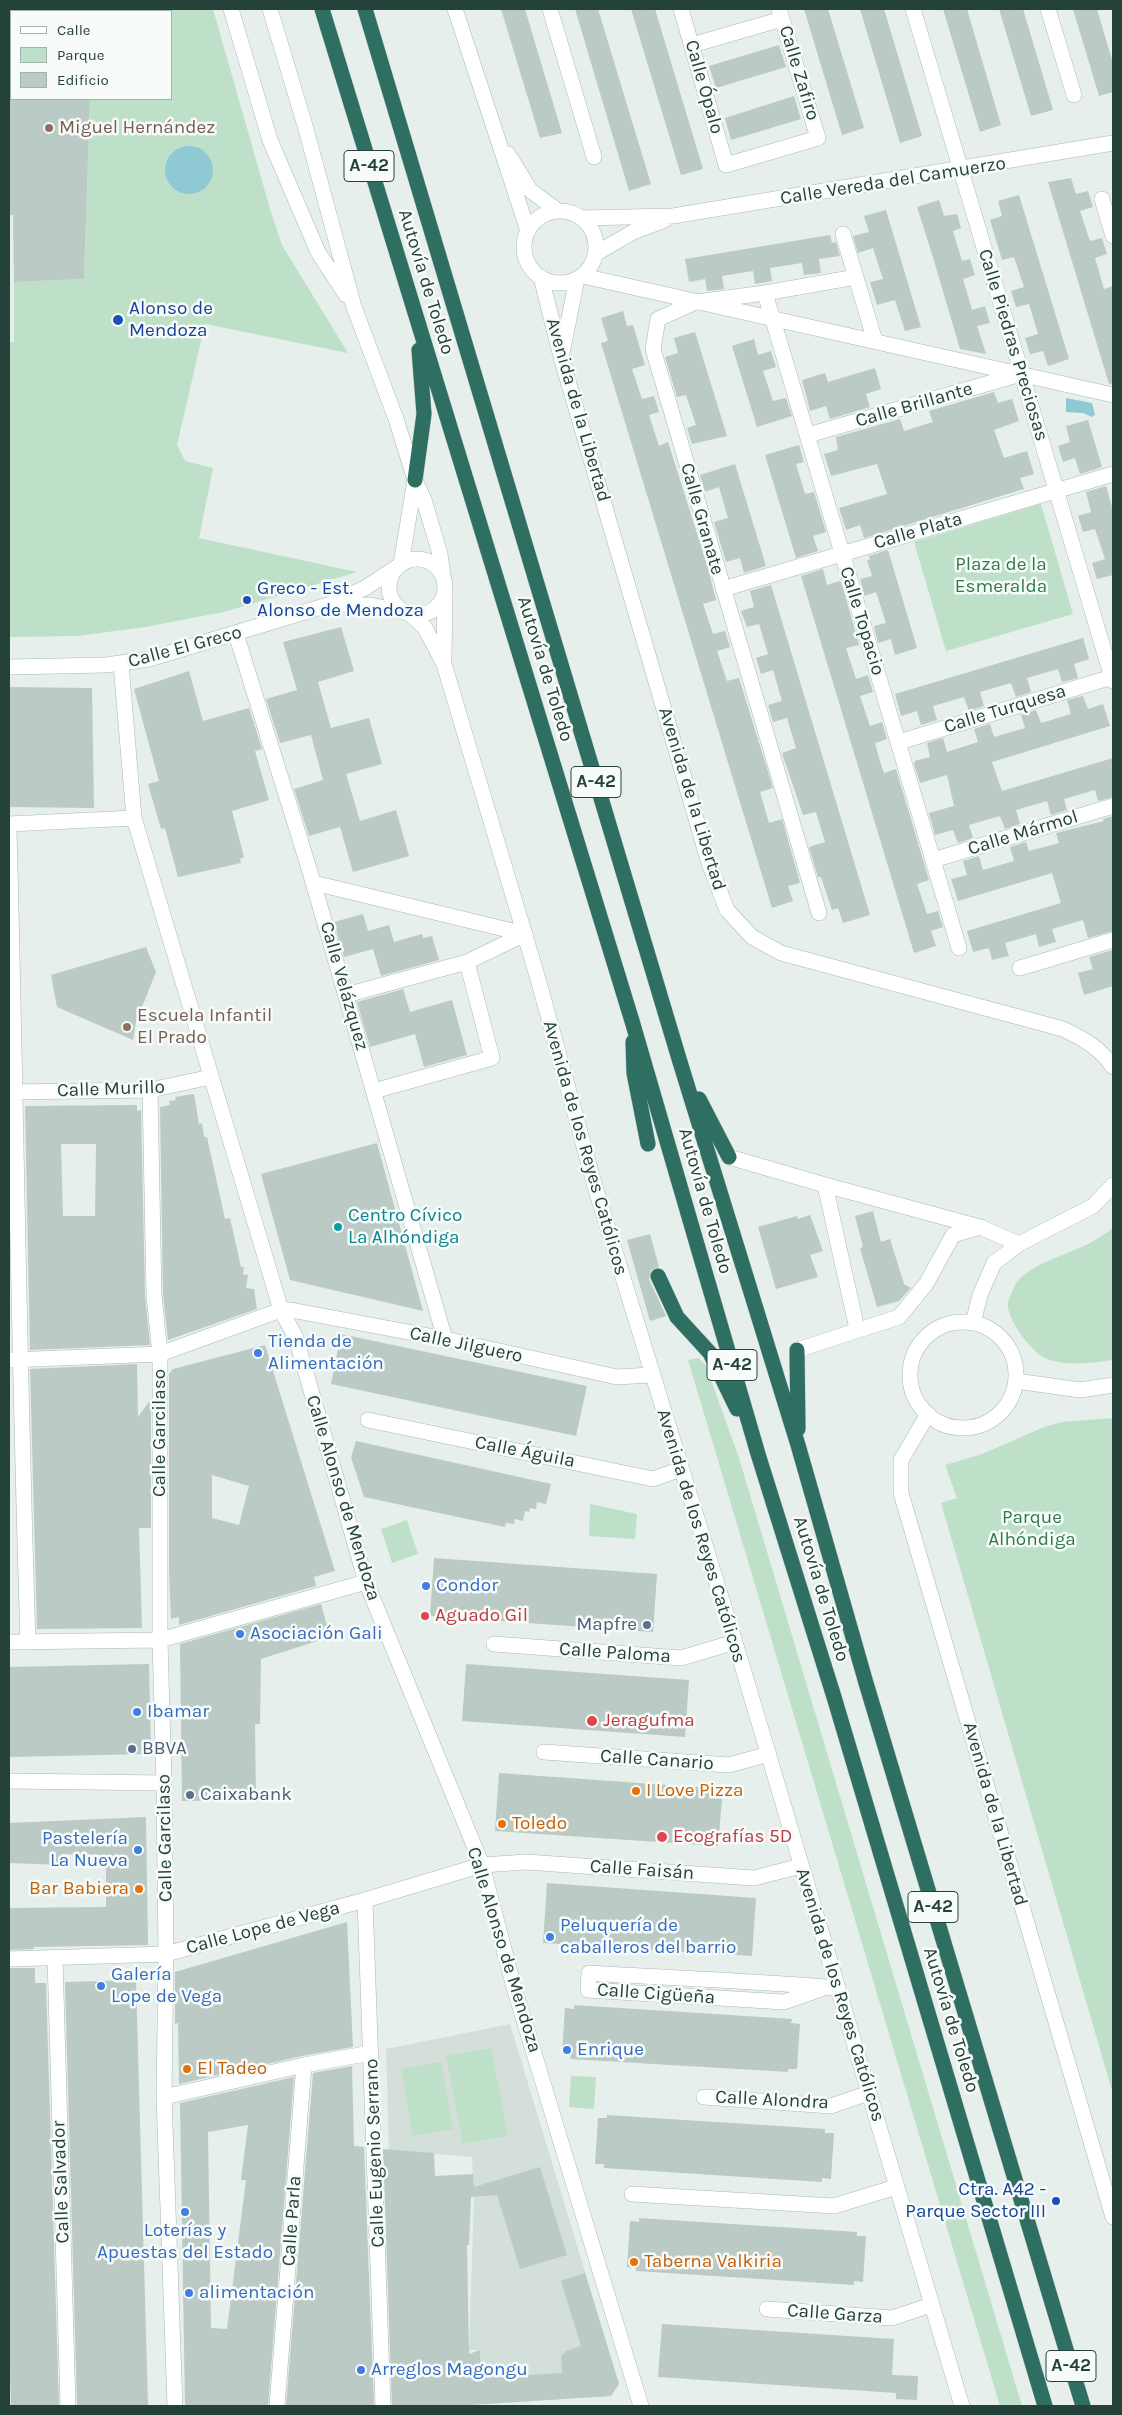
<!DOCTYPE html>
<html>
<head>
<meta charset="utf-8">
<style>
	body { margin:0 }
	#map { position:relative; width:1122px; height:2415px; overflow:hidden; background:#e6efeb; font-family:Karla,sans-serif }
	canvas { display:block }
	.frame { position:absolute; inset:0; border:10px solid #24423a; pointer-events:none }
	.legend { position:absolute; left:10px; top:10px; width:162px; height:90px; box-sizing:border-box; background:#f7fbf9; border:1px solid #a3b1ad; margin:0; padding:6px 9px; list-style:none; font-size:15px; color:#24423a }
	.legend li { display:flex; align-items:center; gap:10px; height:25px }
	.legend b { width:25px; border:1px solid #a3b1ad }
</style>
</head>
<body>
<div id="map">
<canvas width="1122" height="2415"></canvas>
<div class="frame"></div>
<ul class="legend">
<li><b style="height:6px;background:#fff"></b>Calle</li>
<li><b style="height:14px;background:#bfe0c8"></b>Parque</li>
<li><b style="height:14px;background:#bbcac4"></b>Edificio</li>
</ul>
</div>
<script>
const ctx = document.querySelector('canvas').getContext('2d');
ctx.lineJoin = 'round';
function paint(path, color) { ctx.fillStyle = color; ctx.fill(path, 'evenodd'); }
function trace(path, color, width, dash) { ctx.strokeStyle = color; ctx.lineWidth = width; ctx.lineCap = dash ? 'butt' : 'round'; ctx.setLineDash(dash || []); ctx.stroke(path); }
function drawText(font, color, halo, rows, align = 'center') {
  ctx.font = font + ' Karla,sans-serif'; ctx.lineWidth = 5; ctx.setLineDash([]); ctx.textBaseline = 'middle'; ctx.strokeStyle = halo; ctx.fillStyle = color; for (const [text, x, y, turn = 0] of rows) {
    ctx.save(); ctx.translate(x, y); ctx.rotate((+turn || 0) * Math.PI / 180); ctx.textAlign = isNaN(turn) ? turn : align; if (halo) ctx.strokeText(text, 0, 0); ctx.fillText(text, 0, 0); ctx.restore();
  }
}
paint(new Path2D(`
	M510,2024L619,2384L611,2396L487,2404L480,2350H469L474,2197L472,2157L389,2150L386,2049Z`), '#d4dfda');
paint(new Path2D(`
	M92,9H213L270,209L282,245L348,353L205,324L177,445L185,461L213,468L199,538L357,572L224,612L145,627L77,636L9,637V342H14V282L84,279L90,99H171V11H92Z
	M1041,504L1073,614L946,651L914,542Z
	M1113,1228V1360C1093,1363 1064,1367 1045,1358C1031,1351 1006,1319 1008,1303C1009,1297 1014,1287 1017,1282C1028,1266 1066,1254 1084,1246C1094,1241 1104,1235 1113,1228Z
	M699,1358L706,1366L739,1458L1022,2406H1000L688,1360Z
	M1113,1418V2094L941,1503L957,1498L945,1465L982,1454L1044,1427L1062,1422Z
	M590,1504L637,1514L635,1539L589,1536Z
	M407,1520L418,1554L392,1563L381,1529Z
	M491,2048L508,2136L463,2144L446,2056Z
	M441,2062L453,2129L413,2136L401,2069Z
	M571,2076L596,2077L594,2109L569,2107Z`), '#bfe0c8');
paint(new Path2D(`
	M165 170a24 24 0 1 1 48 0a24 24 0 1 1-48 0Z
	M1066,398L1092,403L1095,415L1092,417L1083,413L1066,412Z`), '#8ec9d4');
paint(new Path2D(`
	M501,9H525L562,133L540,138Z
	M575,9H598L651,184L629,191Z
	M631,9H655L703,169L681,175Z
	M804,9H828L864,128L842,135Z
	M860,9H884L922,136L900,143Z
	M943,9H967L1001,125L980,132Z
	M999,9H1023L1053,110L1031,116Z
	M1073,9H1097L1113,63V92L1099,96Z
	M779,45L786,67L716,88L709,66Z
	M794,96L801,119L731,140L725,118Z
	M9,99H90L84,279L14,282L13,215H9Z
	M1071,178L1076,194L1088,191L1093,207L1080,211L1090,241L1102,238L1107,254L1095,258L1104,289L1113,286V383L1109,384L1048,182Z
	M1019,195L1069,359L1048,366L1043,351L1030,354L1025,338L1038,334L1029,304L1016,307L1011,291L1024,287L1014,257L1002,260L990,220L1002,216L998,201Z
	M939,200L944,216L957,214L961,228L953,231L962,261L970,259L975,275L963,279L972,310L985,306L987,314L990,323L977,326L986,354L960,349L932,254L917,207Z
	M886,210L921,327L905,331L895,300L877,305L870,282L883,279L873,248L858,253L853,236L869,232L864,216Z
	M830,235L832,243L836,242L840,256L819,259L821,273L804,275L802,263L770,268L772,281L755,284L753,271L722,276L724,289L707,291L705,279L689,282L685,259Z
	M623,311L627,326L633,325L645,365L632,369L642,399L654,396L659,412L649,415L659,446L668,442L708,568L716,600L703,604L713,634L725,631L730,647L717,651L727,681L739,678L773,788L760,792L769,823L782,819L800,883L788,886L793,901L772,908L601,343L608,341L601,318Z
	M695,332L727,436L692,444L687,428L696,425L686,395L677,397L665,357L678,353L674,338Z
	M754,339L758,355L771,351L776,367L763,371L773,401L786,398L792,416L757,427L732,346Z
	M875,368L881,389L866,394L870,407L830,419L826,406L810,411L802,380L825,373L828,382Z
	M994,392L998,403L1012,399L1019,421L994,430L1004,458L1027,451L1034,474L1020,478L1024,489L864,538L860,525L846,530L839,508L887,494L877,464L831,476L824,454L838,450L836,437L900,419L904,431L933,422L929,411Z
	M1088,420L1102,467L1080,474L1075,458L1063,462L1058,446L1070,442L1066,426Z
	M799,445L804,462L796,464L805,494L814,492L826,532L813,536L818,551L796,558L765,455Z
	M735,464L766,566L744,573L740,558L726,562L714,522L728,518L719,487L705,492L700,475Z
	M1106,486L1113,510V575L1097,579L1092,563L1105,559L1095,529L1083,532L1078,516L1091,512L1086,492Z
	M888,550L917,648L895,655L891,639L878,643L874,626L886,623L881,607L876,592L864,596L860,579L872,576L867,560H870L869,556Z
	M823,569L827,585L840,581L842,584L859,645L846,648L856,679L868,675L873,692L860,696L870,726L882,722L887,739L875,743L879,758L884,773L896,769L929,880L917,884L927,914L938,911L943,927L931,931L936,946L914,953L801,576Z
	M771,585L870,915L843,923L838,908L832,910L821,877H818L809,847L825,842L816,812L803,815L782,753L796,748L787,718L773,722L768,705L782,701L773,670L761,674L756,658L768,654L759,624L747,627L741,611L754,607L750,591Z
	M341,627L354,671L318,682L331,728L369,718L382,764L346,774L360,821L396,810L409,856L353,872L340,827L309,836L294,789L323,780L311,735L280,743L266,699L297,690L283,642Z
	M1083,638L1089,659L1074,664L1078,678L1062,682L1058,669L1027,678L1031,692L1016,697L1011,683L980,692L984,706L969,711L964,697L933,706L937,720L921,725L917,711L901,716L895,694Z
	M189,671L203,721L249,708L262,749L255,751L269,800L232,811L244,857L240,859L241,863L178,877L165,828L161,829L148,784L159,781L134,689Z
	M9,687L92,688L94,808L9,807Z
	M1083,696L1088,709L1103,704L1110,726L992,762L1002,791L1113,758V797L1098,801L1095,790L1064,799L1067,810L1051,815L1047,801L1016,810L1020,824L1005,829L1000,816L969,825L973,838L958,843L953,830L935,835L929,813L954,806L947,775L920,783L914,764L915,761L930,757L927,743L943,738L947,752L978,742L974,729L990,724L994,737L1025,728L1021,715L1036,710L1041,723L1071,714L1067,700Z
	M1113,816V931L1088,938L1083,920L1052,929L1056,942L1039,947L1036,934L1005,943L1009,956L1000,958L992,960L989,948L973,952L967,931L1061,903L1052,873L958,901L951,879L967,875L963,861L979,856L983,870L1014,861L1010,847L1026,842L1029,851L1059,843L1056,833L1104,821L1103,819Z
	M363,914L368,931L389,925L394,942L422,934L423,938L432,936L439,960L381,976L373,949L344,957L334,922Z
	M146,947L156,972L136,1022L133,1040L57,1007L51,975Z
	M1113,950V986L1084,995L1078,973L1093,969L1089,957Z
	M403,989L410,1012L452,1000L467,1055L424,1067L415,1034L370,1047L357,1002Z
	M194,1094L199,1124L202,1123L204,1137H207L225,1219L230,1218L241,1267H244L243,1274L248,1275L246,1288L254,1289L257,1309L168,1340L163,1294L160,1107L170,1105L169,1101L176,1100L175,1097Z
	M137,1105V1111L141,1110L145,1295L150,1345L30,1350L25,1106ZM61,1144H96L95,1216H63Z
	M377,1143L423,1311L290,1280L261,1174Z
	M873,1211L881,1242L890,1239L904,1284L911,1288L899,1301L877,1307L860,1248L863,1247L855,1216Z
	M810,1215L823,1251L810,1255L818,1277L776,1289L758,1227L797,1216L798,1219Z
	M650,1234L659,1267L651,1270L649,1279L666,1316L650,1321L627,1240Z
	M341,1334L587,1386L576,1436L331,1384Z
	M265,1345L335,1571L314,1577L316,1586L179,1625V1617L171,1619L169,1571V1374L173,1369ZM212,1475L249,1486L239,1525L212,1518Z
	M137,1364L138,1417L151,1399V1528H139L142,1628L37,1629L30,1369Z
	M356,1441L551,1484L546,1504L537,1502L536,1509L530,1508L529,1512L525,1511L523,1521L515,1519L514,1524L506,1523L505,1527L364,1497L351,1457Z
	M434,1558L657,1574L653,1632L430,1616Z
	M321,1604L330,1637L261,1659L260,1724H255L256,1800L182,1801L180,1644Z
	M149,1664L151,1754L9,1757V1667Z
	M466,1664L689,1680L685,1737L462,1721Z
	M499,1773L723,1789L718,1846L495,1831Z
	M146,1817L148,1945L34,1947V1949L9,1950V1908L106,1907V1855L61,1854V1865L9,1863V1823Z
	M547,1883L756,1898L752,1956L543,1943Z
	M347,1922L353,2047L302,2056L179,2084L178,2023L175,2024V1972Z
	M9,1968H35V1983H46L59,2406H11L9,2338Z
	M136,1980L148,2406H77L65,1982Z
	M574,2005L792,2019L791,2023L800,2024L797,2069H788V2072L570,2059L571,2055L562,2054L565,2008L574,2009Z
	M352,2066L354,2146L364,2147L374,2406H286L313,2073Z
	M294,2077L268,2406H185L180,2103ZM248,2125L241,2180H246L227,2329L211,2328L208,2132Z
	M607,2115L825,2129V2133H834L831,2179L822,2178V2182L604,2168V2164H595L598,2118H607Z
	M383,2149L434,2153L435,2176L473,2174L474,2187L540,2167L567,2255L520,2269L497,2195L471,2197L469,2245H467L469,2354L480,2350L482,2378L562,2373L561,2356L566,2351L581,2346L561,2281L585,2273L619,2384L611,2396L454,2406H392Z
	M639,2218L857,2232V2236H866L863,2282L854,2281V2285L636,2271V2268L627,2267L630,2221L639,2222Z
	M662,2324L894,2339L892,2375L918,2376L917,2400L896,2399V2393L658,2377Z`), '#bbcac4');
const pedestrian = new Path2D(`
	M583,276L1113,395
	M236,634L308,865L445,1339
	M314,883L525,934
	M346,995L467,962L525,934
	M374,1091L492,1058L467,962
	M281,1310L296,1338L366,1582L482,1865L513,1984L641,2406`);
const minor = new Path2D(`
	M231,9L270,140L318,252L346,295
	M270,9L306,129L354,307L396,419L415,480L424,500L440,554L443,576
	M550,9L594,157
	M681,9L726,165L818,138L779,9
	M913,9L1113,681
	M1048,9L1074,95
	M692,45L782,19
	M1102,199L1113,236
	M843,234L875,341
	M765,293L959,948
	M808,435L1021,374
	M389 587a28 28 0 1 1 56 0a28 28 0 1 1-56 0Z
	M401,564L415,480
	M723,589L1113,474
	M409,613L425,628L444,664L538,979L594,1183L744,1672L962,2406
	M444,660L445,591
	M121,664L134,818L281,1310
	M899,742L1112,677
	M9,824L134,818
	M9,827C16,1099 19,1370 28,1642
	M933,860L1113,806
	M819,913L653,349L658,319L696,302L765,293L856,277
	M1020,968L1113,940
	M150,1090L154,1295L160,1354V1640L164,1783L166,1954L164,2097L175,2406
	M9,1092L150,1090L211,1077
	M729,1157L825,1185L857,1329
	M825,1185L980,1227
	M797,1350L899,1317L926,1284L953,1235L980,1227L1019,1244
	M10,1360L160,1354L281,1310H291L445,1339L617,1377L651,1375
	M368,1420L653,1479L681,1469
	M9,1642L160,1640L366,1582
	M494,1644L681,1658L735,1642
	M544,1752L729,1765L769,1754
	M9,1781L164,1783
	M365,1900L383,2406
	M55,1958L68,2406
	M9,1959L166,1954L365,1900L482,1865L526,1862L754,1878L801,1866
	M827,1987L784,2002L588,1990L589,1973C672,1978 755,1981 837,1988
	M164,2097L304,2065L371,2053
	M704,2097L831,2106L869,2093
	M632,2194L834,2206L896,2187
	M767,2309L892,2318L931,2305
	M277,2406L304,2065`);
const tertiary = new Path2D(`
	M455,9L528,231
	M508,154L530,190L558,211
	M524 247a36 36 0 1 1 72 0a36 36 0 1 1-72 0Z
	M581,218L673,216L1113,143
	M595,254L633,232L665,220
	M541,277L561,357L709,863L727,910L752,937L781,953L1063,1029C1084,1039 1100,1048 1113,1067
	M562,353L577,279
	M337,604L370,605L407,612
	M9,667L106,665L149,659L328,605L365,588L397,567
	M910 1375a53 53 0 1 1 106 0a53 53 0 1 1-106 0Z
	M973,1323L980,1295L994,1263L1019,1244L1093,1206L1113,1185
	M1016,1381L1080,1390L1113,1385
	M928,1414L901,1460V1493L1113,2217`);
const motorway = new Path2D(`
	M322,9L632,1021L758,1454L834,1697L1045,2406
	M365,9L680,1062L798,1445L866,1683L1083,2406
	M415,480L424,414L419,350
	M633,1042L634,1073L648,1144
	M699,1099L729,1157
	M658,1276L677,1317L710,1353L737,1409
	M797,1350L798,1429`);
trace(pedestrian, '#a8b8b2', 16);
trace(minor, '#a8b8b2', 16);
trace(tertiary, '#a8b8b2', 16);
trace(motorway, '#c2cac8', 16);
trace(pedestrian, '#fff', 15);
trace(minor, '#fff', 15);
trace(tertiary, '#fff', 15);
trace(motorway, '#2f6f62', 15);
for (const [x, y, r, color] of [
	[49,128,5,"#8d6e63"],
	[118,320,6,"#1a4fb4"],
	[247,600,5,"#1a4fb4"],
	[127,1027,5,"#8d6e63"],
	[338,1227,5,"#0f9aa8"],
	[258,1353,5,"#3f7fe0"],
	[426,1586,5,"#3f7fe0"],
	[425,1616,5,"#e0444e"],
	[647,1625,5,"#5c6f8a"],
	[240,1634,5,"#3f7fe0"],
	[137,1712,5,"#3f7fe0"],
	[592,1721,6,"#e0444e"],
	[132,1749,5,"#5c6f8a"],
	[636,1791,5,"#e8710a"],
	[190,1795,5,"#5c6f8a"],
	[502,1824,5,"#e8710a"],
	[662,1837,6,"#e0444e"],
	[138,1850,5,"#3f7fe0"],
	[139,1889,5,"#e8710a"],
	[550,1937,5,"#3f7fe0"],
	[101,1986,5,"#3f7fe0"],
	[567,2050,5,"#3f7fe0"],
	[187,2069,5,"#e8710a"],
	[1056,2201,5,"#1a4fb4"],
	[185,2212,5,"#3f7fe0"],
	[634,2262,5,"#e8710a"],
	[189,2293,5,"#3f7fe0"],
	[361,2370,5,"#3f7fe0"]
]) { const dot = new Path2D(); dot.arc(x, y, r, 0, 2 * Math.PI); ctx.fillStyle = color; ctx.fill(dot); trace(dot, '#f7fbf9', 2); }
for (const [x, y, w] of [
	[369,166,50],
	[596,782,50],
	[732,1365,50],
	[933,1907,50],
	[1071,2366,50]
]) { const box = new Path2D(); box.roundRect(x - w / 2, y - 15.5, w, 31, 4); ctx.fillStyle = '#f7fbf9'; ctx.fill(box); trace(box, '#24423a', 1); }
drawText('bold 18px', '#24423a', null, [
	["A-42",369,166],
	["A-42",596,782],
	["A-42",732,1365],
	["A-42",933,1907],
	["A-42",1071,2366]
]);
drawText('19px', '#24423a', '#f7fbf9', [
	["Calle Zafiro",799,73,73],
	["Calle Ópalo",704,87,74],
	["Calle Vereda del Camuerzo",893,181,-9],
	["Autovía de Toledo",426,282,73],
	["Calle Piedras Preciosas",1013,345,73],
	["Calle Brillante",914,405,-16],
	["Avenida de la Libertad",578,410,74],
	["Calle Granate",702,519,74],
	["Calle Plata",918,531,-16],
	["Calle Topacio",862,621,73],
	["Calle El Greco",185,647,-15],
	["Autovía de Toledo",545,669,73],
	["Calle Turquesa",1005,709,-17],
	["Avenida de la Libertad",692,799,73],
	["Calle Mármol",1023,833,-17],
	["Calle Velázquez",344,986,74],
	["Calle Murillo",111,1089,-2],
	["Avenida de los Reyes Católicos",585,1148,74],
	["Autovía de Toledo",705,1201,74],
	["Calle Jilguero",466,1345,12],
	["Calle Garcilaso",160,1433,-90],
	["Calle Águila",525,1452,11],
	["Calle Alonso de Mendoza",343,1498,73],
	["Avenida de los Reyes Católicos",701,1536,73],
	["Autovía de Toledo",821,1589,73],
	["Calle Paloma",615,1653,4],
	["Calle Canario",657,1760,4],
	["Avenida de la Libertad",995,1814,74],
	["Calle Garcilaso",165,1838,-91],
	["Calle Faisán",642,1870,4],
	["Calle Lope de Vega",263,1928,-15],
	["Calle Alonso de Mendoza",504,1950,73],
	["Calle Cigüeña",656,1994,4],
	["Avenida de los Reyes Católicos",840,1995,73],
	["Autovía de Toledo",951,2020,73],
	["Calle Alondra",772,2100,3],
	["Calle Eugenio Serrano",375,2153,-92],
	["Calle Salvador",61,2182,-92],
	["Calle Parla",292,2221,-86],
	["Calle Garza",835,2314,4]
]);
drawText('19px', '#785e54', '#f7fbf9', [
	["Miguel Hernández",59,128],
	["Escuela Infantil",137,1016],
	["El Prado",137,1038]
], 'left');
drawText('19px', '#164399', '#f7fbf9', [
	["Alonso de",129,309],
	["Mendoza",129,331],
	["Greco - Est.",257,589],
	["Alonso de Mendoza",257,611],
	["Ctra. A42 -",1046,2190,"right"],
	["Parque Sector III",1046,2212,"right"]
], 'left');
drawText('19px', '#2d7a4b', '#f7fbf9', [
	["Plaza de la",1001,565],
	["Esmeralda",1001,587],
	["Parque",1032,1518],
	["Alhóndiga",1032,1540]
]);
drawText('19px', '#0d838f', '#f7fbf9', [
	["Centro Cívico",348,1216],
	["La Alhóndiga",348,1238]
], 'left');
drawText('19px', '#366cbe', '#f7fbf9', [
	["Tienda de",268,1342],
	["Alimentación",268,1364],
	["Condor",436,1586],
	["Asociación Gali",250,1634],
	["Ibamar",147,1712],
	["Pastelería",128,1839,"right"],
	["La Nueva",128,1861,"right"],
	["Peluquería de",560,1926],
	["caballeros del barrio",560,1948],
	["Galería",111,1975],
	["Lope de Vega",111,1997],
	["Enrique",577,2050],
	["Loterías y",185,2231,"center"],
	["Apuestas del Estado",185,2253,"center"],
	["alimentación",199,2293],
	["Arreglos Magongu",371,2370]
], 'left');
drawText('19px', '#be3a42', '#f7fbf9', [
	["Aguado Gil",435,1616],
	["Jeragufma",603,1721],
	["Ecografías 5D",673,1837]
], 'left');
drawText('19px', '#4e5e75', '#f7fbf9', [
	["Mapfre",637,1625,"right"],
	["BBVA",142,1749],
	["Caixabank",200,1795]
], 'left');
drawText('19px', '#c56008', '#f7fbf9', [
	["I Love Pizza",646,1791],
	["Toledo",512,1824],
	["Bar Babiera",129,1889,"right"],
	["El Tadeo",197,2069],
	["Taberna Valkiria",644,2262]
], 'left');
</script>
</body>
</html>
